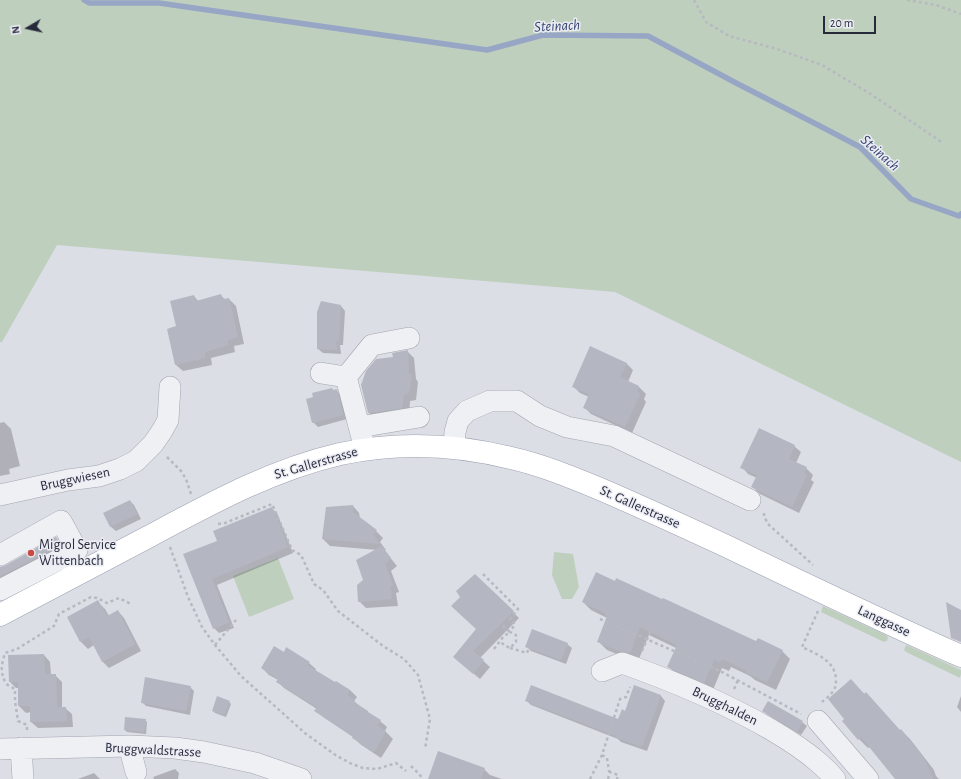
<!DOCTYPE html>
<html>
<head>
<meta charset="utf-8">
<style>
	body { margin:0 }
	#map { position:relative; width:961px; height:779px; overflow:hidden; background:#dcdee6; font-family:"Alegreya Sans",sans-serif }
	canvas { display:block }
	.north { position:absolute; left:8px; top:8px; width:40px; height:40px; -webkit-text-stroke:3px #ecedf4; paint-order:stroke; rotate:261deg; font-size:11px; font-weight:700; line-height:16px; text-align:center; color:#272a3b }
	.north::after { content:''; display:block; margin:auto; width:14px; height:18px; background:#272a3b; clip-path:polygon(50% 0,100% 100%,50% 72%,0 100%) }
	.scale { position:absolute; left:823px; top:16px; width:53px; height:18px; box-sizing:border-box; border:2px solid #272a3b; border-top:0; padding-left:5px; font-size:12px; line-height:14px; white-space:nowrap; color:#272a3b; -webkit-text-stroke:3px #ecedf4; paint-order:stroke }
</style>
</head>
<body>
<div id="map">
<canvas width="961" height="779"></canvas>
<div class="north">N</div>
<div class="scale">20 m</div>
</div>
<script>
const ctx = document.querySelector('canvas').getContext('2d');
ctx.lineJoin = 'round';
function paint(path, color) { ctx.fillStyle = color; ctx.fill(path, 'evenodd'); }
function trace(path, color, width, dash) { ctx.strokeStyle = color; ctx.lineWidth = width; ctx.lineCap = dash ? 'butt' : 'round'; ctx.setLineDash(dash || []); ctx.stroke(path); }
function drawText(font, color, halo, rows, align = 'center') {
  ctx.font = font + ' "Alegreya Sans",sans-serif'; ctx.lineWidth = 3; ctx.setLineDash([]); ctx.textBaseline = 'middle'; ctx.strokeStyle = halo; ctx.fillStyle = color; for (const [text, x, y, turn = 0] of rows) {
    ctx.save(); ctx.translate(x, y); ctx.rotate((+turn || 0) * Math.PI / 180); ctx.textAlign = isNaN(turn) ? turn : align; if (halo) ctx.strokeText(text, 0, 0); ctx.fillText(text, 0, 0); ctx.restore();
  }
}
paint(new Path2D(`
	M0,0H961V462L615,292L57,245L2,342H0Z
	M554,552L573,554L579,587L572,599H562L552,575Z
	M278,558L294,599L249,617L233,576Z
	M823,606L886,635L888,637L887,641L884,642L821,612Z
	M906,645L909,646L961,670V674L960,678L906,652L904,650Z`), '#bfcfbe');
paint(new Path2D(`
	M221,295L225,300L229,299L236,306L244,344L234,346L235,352L211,358L212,365L183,371L176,365L177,326L194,296L199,302Z
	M341,306L345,311L343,345H340L341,354L323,353L318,349Z
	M408,352L414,358L416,379L418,382L416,400L410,401L409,414L376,420L369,413L394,357Z
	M626,363L633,370L628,382L639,387L646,394L644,399L646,402L632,433L591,414L584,407L589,397L580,393L573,386Z
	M332,389L334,391L336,390L341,395L347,419L318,427L313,422Z
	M4,422L11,429L20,466L9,469L10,474L0,476V423Z
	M794,446L801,452L796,463L806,468L813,475L811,480L814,482L799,513L760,494L753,487L757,478L748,474L742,467Z
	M130,501L134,505L141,519L116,531L111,527L104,513Z
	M353,506L359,513L360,518L376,531L383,538L380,542L386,550H384L397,566L391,571L399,592L396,593L398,606L366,608L359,601L365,580L378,550L330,546L323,539Z
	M271,508L277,513L293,553L217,585L234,628L219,633L214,628L185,555L218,542Z
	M56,539L59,541L63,548L0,580V568L6,566Z
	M475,575L519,618L480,658L490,667L480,679L454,657L477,629L462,597Z
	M615,582L757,642L782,651L790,659L776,690L755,680L750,676L731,667L729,671L722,668L713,690L677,675L669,667L676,648L649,635L638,661L631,660L607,650L598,641L607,618L591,610L583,602Z
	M98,602L105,609L109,616L118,611L124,618L141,651L109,668L102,661L94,645L88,649L81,642L68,618Z
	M567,644L572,648L566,664L531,651L526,646Z
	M284,653L309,663L316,669L315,671L335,684L336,682L350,690L357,697L354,701L361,707L380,721L387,727L385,731L393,739L381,758L360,744L353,737L323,717L316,711L317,709L284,688L277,681L278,680L269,675L262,668Z
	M44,655L50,662L51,675H55L62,682V708H65L72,714L73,727L38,728L31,722V712L26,713L19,706V688H16L10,682Z
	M851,680L900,731L901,730L910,739L934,770L936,776L939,779H897L870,747L868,748L859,739L844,721L845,719Z
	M190,687L194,691L190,715L146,706L142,702Z
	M635,687L661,696L665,701L647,751L621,742L618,739L531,705L526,700L619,720L626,712Z
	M961,696V712L957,707Z
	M229,702L231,704L226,717L215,713L213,711Z
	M763,711L802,722L807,726L801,735L768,715Z
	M145,720L147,722L146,734L127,732L125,730Z
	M175,769L179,773L178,779H154L153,777Z
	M484,769L490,775L502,779H432Z
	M94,773L100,779H78Z`), '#0003');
trace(new Path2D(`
	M84,0L89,3H159L487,50L543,35L648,36L738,84L820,126L860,147L911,199L959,216L961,214`), '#98a6c5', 5.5);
paint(new Path2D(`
	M221,294L223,299L229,298L238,337L228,340V345L205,352V358L175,365L167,329L176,326L170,301L194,295L196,301Z
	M321,301L341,305L339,341H336L337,350L317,349V312Z
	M590,346L627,363L620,377L639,386L637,392L640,394L625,427L583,408L589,394L572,387Z
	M408,350L409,374H412L409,393L404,395L402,408L368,413L361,385L366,371L376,359L393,357L392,353Z
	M332,388L333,390L337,389L343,415L312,423L306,399L313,397L312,393Z
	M759,428L795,445L789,459L807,467L804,473L807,475L792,507L751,487L757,475L740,468Z
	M130,500L137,514L110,527L103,513Z
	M353,505V512L377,530L373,535L380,544L322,539L326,507Z
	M272,507L288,547L212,579L229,622L213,629L183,554L217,541L213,531Z
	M56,537L61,545L0,576V567L6,565Z
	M382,546L391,558L385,564L393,585L390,586L392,599L358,602L357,585L363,580L356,560Z
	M596,572L615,581L616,578L662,599L663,598L756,641L758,638L783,650L767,682L745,672L746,670L722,659L720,663L714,660L704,683L667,667L677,645L640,627L630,653L622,652L597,642L607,616L605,615V613L582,602Z
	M475,574L514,611L473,651L484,660L473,674L453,657L476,629L451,606L460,597L456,591Z
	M98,600L107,616L118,610L135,644L102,662L89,637L80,642L67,617Z
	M946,602L961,610V642L951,638Z
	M532,629L568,643L561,660L525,647Z
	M274,646L284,652L286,647L310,662L307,665L335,682L336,681L350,690L347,695L355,700L354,702L368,711V712L381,720L377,726L386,731L374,752L352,738L353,736L314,711L317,707L276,682L278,679L261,668Z
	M44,654L45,674H56L57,707H66L67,721L30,722V706H18V682H9L8,655Z
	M145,677L191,686L186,711L141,703Z
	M851,679L864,694L866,692L900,730L901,729L925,760L933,779H895L861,737L858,740L842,721L844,719L828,699Z
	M531,685L618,719L622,709L625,711L634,685L661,695L642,747L615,737L616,736L525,701Z
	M217,696L230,701L224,715L212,711Z
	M768,701L803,721L797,731L762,711Z
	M125,717L146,719L144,732L124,730Z
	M438,751L485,768L481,779H428Z`), '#b4b7c2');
const minor = new Path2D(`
	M321,373L346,377
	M359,427L419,417
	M454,447L455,432L458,421L467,411L490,401H517L540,416L567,427L614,436L750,500
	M365,449L346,377L372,345L409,338
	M0,495L68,480L99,476L120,469L136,461L153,444L162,431L168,420L170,387
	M0,555L61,521L77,550L66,556L76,574
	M0,590L66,556
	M602,671L622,663C673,681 723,702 770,729C787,739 803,749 818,762C824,767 830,773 835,779
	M818,721L868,779
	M130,746L132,757L136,772
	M21,748L23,779
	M0,749L130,746L175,748L204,752L255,763L301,779`);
const major = new Path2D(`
	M0,615C49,589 99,563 148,537C210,504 271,470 340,454C396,442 455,444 511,458C542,465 571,477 600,489C642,507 683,526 724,545C803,583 881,621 961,656`);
trace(minor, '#a2a4af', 22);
trace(major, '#9ca1b1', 23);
trace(new Path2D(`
	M694,0L706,22L729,36L777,49L822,65L869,93L943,143
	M907,0L936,5L961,14
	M167,457L181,471L186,479L191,494
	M764,513V516L768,524L813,565
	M218,524L225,523L272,504L292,550L301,555L314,584L323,590L338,611L383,646L404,659L418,675L430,719L425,749
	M170,547L188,597L202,627L215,645L241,676L306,734L337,756L352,764L363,768L377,769L396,763L406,771
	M483,574L518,609L510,619L515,624L510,632L516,635V642L510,648L504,645L500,641
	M818,611L802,647C817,654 835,661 836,679C836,684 836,687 833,691C831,695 825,699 822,702
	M600,619L720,671L801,714
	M215,645L236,620
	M510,648L527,653L529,648
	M494,649L503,637L510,632L501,624
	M642,651L652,628
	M734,689L738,680
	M27,730V725L18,721L15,701V689L6,684C0,671 1,667 5,653L17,649L54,626L59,614L91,597L97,598L107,603L119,598L131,604
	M602,755L607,758L609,771L610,772
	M411,766L419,774L423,779
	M590,779L602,755L620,699L626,697L630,687
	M608,779L610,772L618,775L617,779`), '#b7b9c0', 2.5, [3, 3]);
trace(minor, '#eff0f4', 21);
trace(major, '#fff', 22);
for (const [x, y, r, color] of [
	[31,553,4,"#c84a45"]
]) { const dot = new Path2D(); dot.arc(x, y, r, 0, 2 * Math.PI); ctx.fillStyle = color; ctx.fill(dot); trace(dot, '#ecedf4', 1.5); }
drawText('14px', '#272a3b', '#ecedf4', [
	["St. Gallerstrasse",316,463,-16],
	["Bruggwiesen",75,479,-12],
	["St. Gallerstrasse",640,507,24],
	["Langgasse",884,621,25],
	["Brugghalden",725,706,26],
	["Bruggwaldstrasse",153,750,3]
]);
drawText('14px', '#272a3b', '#ecedf4', [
	["Migrol Service",39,545],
	["Wittenbach",39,561]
], 'left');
drawText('italic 15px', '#33426d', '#ecedf4', [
	["Steinach",557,26,-3],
	["Steinach",880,153,42]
]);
</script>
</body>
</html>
